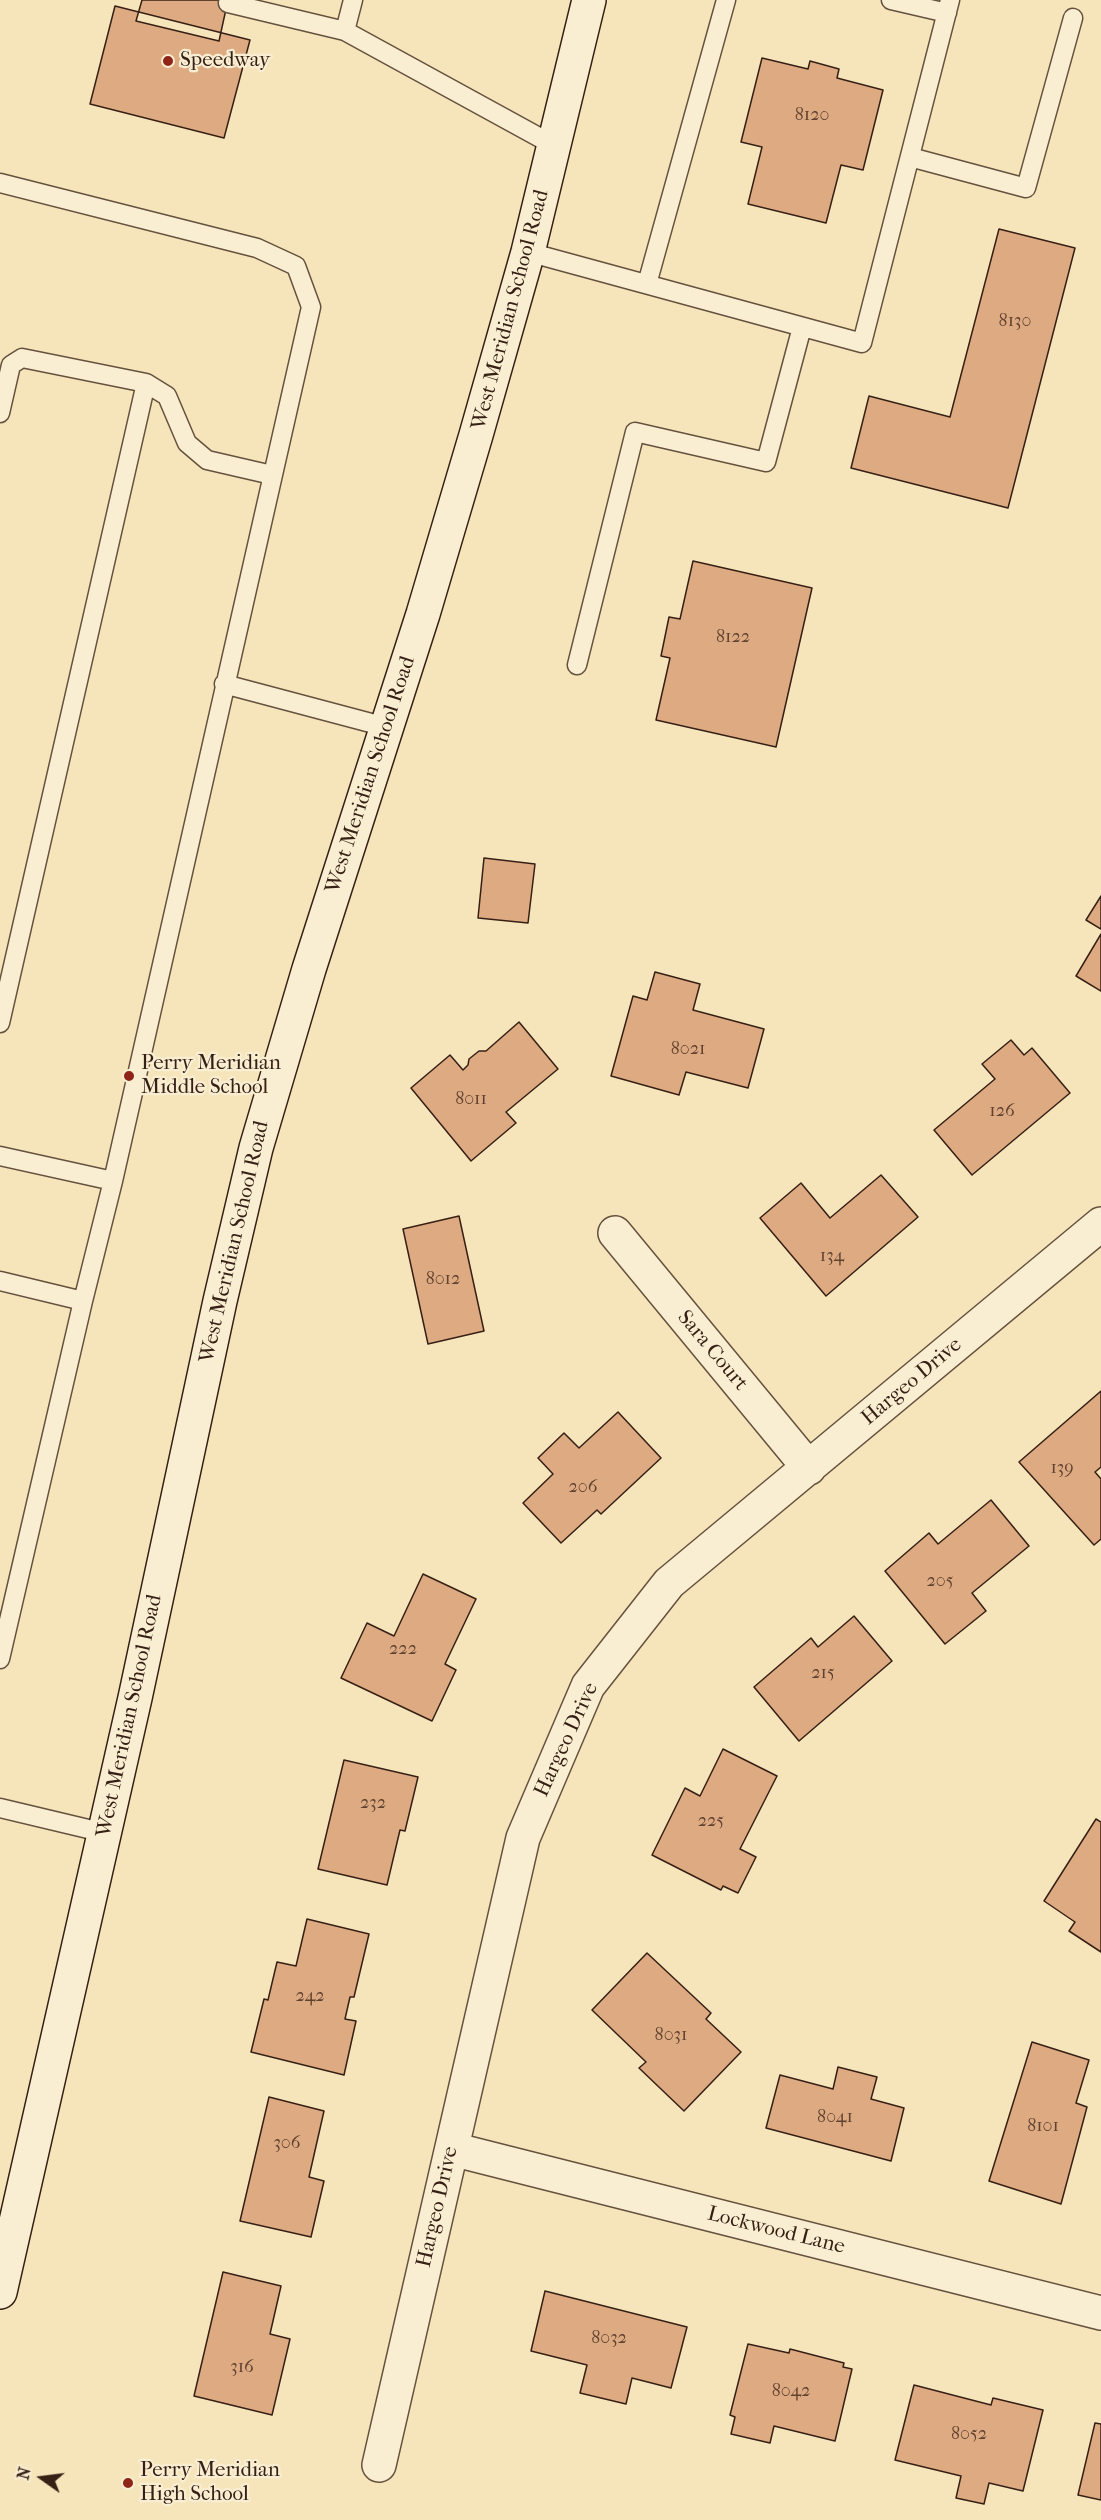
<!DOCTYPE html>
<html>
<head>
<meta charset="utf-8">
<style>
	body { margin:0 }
	#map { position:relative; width:1101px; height:2520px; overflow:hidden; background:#f6e5ba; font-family:"IM FELL French Canon",serif }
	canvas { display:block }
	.north { position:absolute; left:12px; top:2448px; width:60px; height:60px; -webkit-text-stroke:4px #f9eed2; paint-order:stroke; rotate:284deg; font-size:16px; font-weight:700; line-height:24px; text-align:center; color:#362015 }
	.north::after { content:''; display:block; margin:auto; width:21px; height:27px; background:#362015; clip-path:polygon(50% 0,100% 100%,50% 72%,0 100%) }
</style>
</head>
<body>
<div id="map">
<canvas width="1101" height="2520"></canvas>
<div class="north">N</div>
</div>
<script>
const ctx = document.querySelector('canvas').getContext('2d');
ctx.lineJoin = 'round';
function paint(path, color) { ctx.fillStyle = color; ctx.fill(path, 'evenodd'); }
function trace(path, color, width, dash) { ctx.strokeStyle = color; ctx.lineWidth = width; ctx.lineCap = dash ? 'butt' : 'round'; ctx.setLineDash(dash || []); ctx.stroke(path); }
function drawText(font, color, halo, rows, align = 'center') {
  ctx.font = font + ' "IM FELL French Canon",serif'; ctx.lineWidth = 4.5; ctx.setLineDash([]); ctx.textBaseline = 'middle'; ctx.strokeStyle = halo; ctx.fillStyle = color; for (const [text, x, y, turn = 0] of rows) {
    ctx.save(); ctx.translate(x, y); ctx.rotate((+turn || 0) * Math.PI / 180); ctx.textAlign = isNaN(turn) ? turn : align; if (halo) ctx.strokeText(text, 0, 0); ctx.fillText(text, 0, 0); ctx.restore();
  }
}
const building = new Path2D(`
	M142,0H228L219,41L136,21Z
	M115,6L250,40L224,138L90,104Z
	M762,58L808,69L810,61L839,69L837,78L883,90L863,170L841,165L826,223L748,204L762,147L741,142Z
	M999,229L1075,248L1008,508L851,468L869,396L950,417Z
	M693,561L812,588L776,747L656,720L670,658L661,656L669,617L680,619Z
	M484,858L535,864L528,923L478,918Z
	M1101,896V929L1086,920Z
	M1101,934V991L1076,976Z
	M655,972L700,984L693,1010L764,1029L748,1088L686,1072L679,1095L611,1076L633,996L647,1000Z
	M519,1022L558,1069L506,1112L516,1123L471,1161L411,1088L450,1055L463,1070L468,1065L469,1059L479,1051H486Z
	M1011,1040L1024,1055L1032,1048L1070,1093L972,1175L934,1130L995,1079L982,1064Z
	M881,1175L918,1217L826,1296L760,1218L801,1183L830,1218Z
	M459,1216L484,1331L428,1344L403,1229Z
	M1101,1391V1467L1095,1472L1101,1479V1539L1094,1545L1019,1462Z
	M618,1412L661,1458L601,1514L597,1510L561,1543L523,1503L553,1474L538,1458L564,1433L579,1448Z
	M991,1500L1029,1546L972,1593L986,1611L945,1644L885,1571L929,1533L938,1544Z
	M423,1574L476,1599L445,1664L456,1670L432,1721L341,1678L367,1623L394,1636Z
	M854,1616L892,1661L799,1741L754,1687L811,1638L818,1647Z
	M723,1749L777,1776L740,1849L756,1857L738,1893L723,1886L721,1890L652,1855L685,1788L700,1796Z
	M344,1760L418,1777L405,1831L400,1830L387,1885L318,1869Z
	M1096,1819L1101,1822V1952L1069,1931L1075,1922L1044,1901Z
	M307,1919L369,1934L354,1997H350L345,2019L356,2021L344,2075L251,2052L264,1999L268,2000L277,1962L296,1966Z
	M647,1953L711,2013L706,2019L741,2052L684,2111L639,2068L646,2062L592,2010Z
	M1032,2042L1089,2060L1076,2103L1087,2107L1061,2204L989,2181Z
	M838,2067L877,2077L871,2099L904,2108L891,2161L766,2128L780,2075L833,2089Z
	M269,2097L324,2111L309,2177L324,2181L311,2237L240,2221Z
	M223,2272L281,2286L270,2334L290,2339L272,2415L194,2396Z
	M545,2291L687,2327L671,2388L632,2378L626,2404L580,2393L587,2365L531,2351Z
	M748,2344L789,2353L790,2349L844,2363L843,2367L852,2369L835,2441L774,2426L770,2443L731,2434L735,2417L730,2415Z
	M914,2385L991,2405L993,2398L1043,2410L1023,2491L989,2483L984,2504L956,2498L961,2476L895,2460Z
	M1095,2423L1101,2424V2500L1078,2495Z`);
paint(building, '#deaa82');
trace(building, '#362015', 1.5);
const service = new Path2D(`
	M353,0L345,31L555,146
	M891,0L947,13
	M228,3L345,31
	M910,157L1026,188L1073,18
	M0,183L257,248L296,266L311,307L113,1181L83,1301L0,1659
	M528,252L862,343L950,0
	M647,284L726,0
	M0,413L11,365L22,358L146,383L167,396L187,443L207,460L272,475
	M577,665L635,432L766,462L802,327
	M224,684L386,727
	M0,1023L146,383
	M0,1156L113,1181
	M0,1281L83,1301
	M0,1808L105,1833`);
const minor = new Path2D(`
	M615,1233L809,1468
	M452,2149L1101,2313
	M379,2465L523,1838L588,1686L669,1583L1101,1224`);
const secondary = new Path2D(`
	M0,2292L135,1698L220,1301L256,1148L309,969L423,614L476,435L528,252L589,0`);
trace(service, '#66513e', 21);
trace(minor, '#66513e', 36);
trace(secondary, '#362015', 36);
trace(service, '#f9eed2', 18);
trace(minor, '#f9eed2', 33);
trace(secondary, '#f9eed2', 33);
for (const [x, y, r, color] of [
	[168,61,6,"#8f2418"],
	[129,1076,6,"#8f2418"],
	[128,2483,6,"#8f2418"]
]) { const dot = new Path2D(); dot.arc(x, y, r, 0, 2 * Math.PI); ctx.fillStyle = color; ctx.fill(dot); trace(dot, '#f9eed2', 2); }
drawText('18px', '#604230', null, [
	["8120",812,116],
	["8130",1015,322],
	["8122",733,638],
	["8021",688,1050],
	["8011",471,1100],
	["126",1002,1112],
	["134",832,1257],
	["8012",443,1280],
	["139",1062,1469],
	["206",583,1488],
	["205",940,1582],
	["222",403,1650],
	["215",823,1674],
	["232",373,1804],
	["225",711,1822],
	["242",310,1997],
	["8031",671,2036],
	["8041",835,2118],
	["8101",1043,2127],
	["306",287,2144],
	["8032",609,2339],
	["316",242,2368],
	["8042",791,2392],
	["8052",969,2435]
]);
drawText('21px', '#362015', '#f9eed2', [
	["Speedway",180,61],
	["Perry Meridian",141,1064],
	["Middle School",141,1088],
	["Perry Meridian",140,2471],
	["High School",140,2495]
], 'left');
drawText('21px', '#362015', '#f9eed2', [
	["West Meridian School Road",511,310,-75],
	["West Meridian School Road",371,775,-72],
	["West Meridian School Road",235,1242,-77],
	["Sara Court",712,1351,50],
	["Hargeo Drive",912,1382,-40],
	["West Meridian School Road",130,1716,-78],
	["Hargeo Drive",567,1740,-65],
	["Hargeo Drive",438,2207,-77],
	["Lockwood Lane",776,2231,14]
]);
</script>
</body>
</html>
